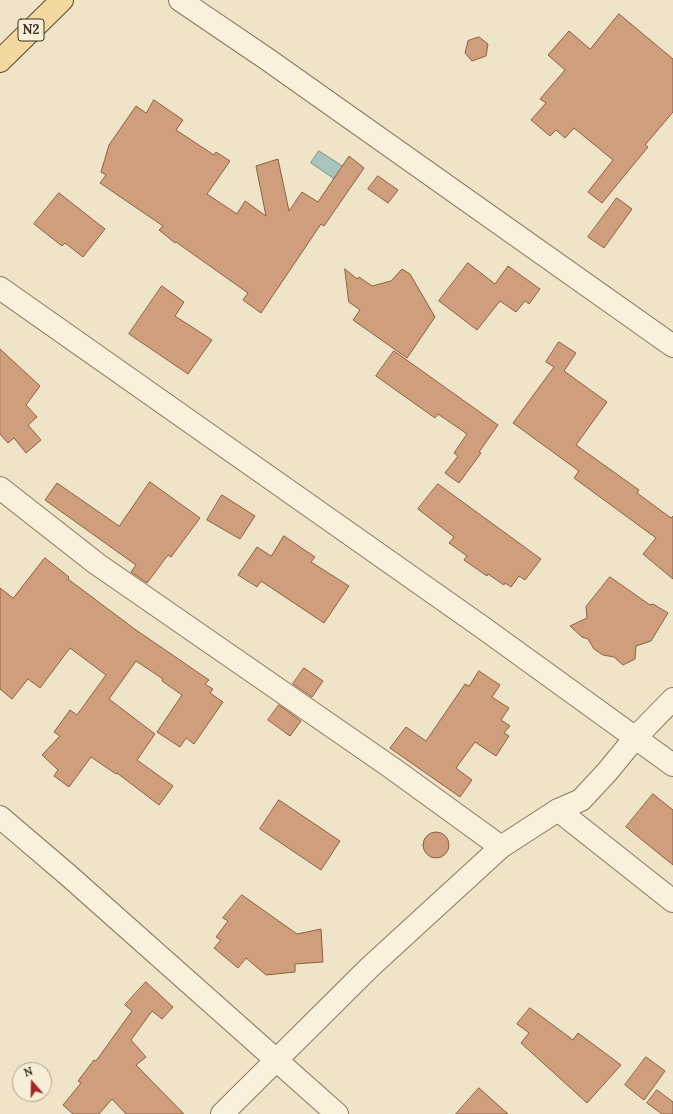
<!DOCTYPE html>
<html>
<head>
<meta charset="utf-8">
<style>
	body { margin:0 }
	#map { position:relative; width:673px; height:1114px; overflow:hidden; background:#f0e4c8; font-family:Lora,serif }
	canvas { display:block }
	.north { position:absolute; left:12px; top:1062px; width:40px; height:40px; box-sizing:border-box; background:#f7eed8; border:1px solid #ada18e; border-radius:50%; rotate:340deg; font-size:11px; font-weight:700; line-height:16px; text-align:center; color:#3d2e20 }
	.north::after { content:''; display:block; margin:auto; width:14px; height:18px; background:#9e2a2b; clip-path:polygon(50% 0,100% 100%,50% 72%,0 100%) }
</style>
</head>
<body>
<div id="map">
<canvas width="673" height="1114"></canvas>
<div class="north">N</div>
</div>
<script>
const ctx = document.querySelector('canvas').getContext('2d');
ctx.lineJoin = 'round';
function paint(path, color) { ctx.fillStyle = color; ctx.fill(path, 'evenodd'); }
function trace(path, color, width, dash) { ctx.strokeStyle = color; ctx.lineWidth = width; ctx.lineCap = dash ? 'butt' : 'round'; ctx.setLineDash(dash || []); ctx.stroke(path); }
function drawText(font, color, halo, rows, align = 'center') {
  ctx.font = font + ' Lora,serif'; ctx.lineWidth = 3; ctx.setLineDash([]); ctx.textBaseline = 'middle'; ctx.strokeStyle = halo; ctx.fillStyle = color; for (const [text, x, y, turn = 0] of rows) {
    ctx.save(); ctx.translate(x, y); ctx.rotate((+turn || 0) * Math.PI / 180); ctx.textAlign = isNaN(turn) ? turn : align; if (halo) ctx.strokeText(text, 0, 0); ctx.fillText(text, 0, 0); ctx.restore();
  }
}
const water = new Path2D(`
	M319,151L350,171L342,184L311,163Z`);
paint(water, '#a9c4bc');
trace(water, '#6f938a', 1);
const building = new Path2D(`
	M619,14L673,59V112L645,145L648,147L602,203L588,192L613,160L574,128L565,138L556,130L550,136L531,120L546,103L540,99L565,70L548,55L569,31L590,49Z
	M479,37L488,44L486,56L472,61L465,53L468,41Z
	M154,100L183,120L176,130L214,155L216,152L230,161L207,194L237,214L245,201L266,216L256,166L278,159L289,211L302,192L318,202L349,156L364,168L324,226L321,224L261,313L243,300L248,293L176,242L175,243L159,230L163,226L100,183L106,175L101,172L109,145L136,106L146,113Z
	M378,176L398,190L388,203L368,189Z
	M59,193L105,229L83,257L65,243L62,246L34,224Z
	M617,198L632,209L604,248L588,237Z
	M468,263L495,284L508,266L540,289L529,304L525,301L516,312L500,301L477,330L439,301Z
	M345,269L357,279L359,277L372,286L391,281L402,269L410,274L435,317L407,358L353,320L360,310L349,302Z
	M162,286L184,302L175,316L212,340L188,374L129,334Z
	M559,342L576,353L564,371L607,402L576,445L639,490L637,493L671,518L673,516V579L643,554L656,538L574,478L579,471L513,423L554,367L546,362Z
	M0,349L40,386L26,405L37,417L28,425L41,440L26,453L14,438L8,443L0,434Z
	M394,351L498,425L479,452L481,453L459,483L445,473L458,456L454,453L467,434L438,414L435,418L376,376Z
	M150,482L200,518L171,557L168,555L147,583L131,572L136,565L45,500L57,483L119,526Z
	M438,484L541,559L525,580L519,576L511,587L505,583L504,585L488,574L487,576L464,560L467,556L449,543L454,537L418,509Z
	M222,495L255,516L240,539L207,520Z
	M284,536L315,557L311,562L349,586L324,623L261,581L257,587L238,575L257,547L271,556Z
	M45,558L69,577L68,579L136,630L209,680L205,684L213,689L210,693L223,702L194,744L186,738L180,747L157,732L182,695L162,681L163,679L136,661L109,699L155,734L137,760L173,786L159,805L117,773L116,774L91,757L69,787L54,776L58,770L42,755L60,736L54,732L70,710L77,715L106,675L70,648L40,688L28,679L12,699L0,689V588L13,598Z
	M610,577L650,605L653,604L668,613L651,641L636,646L635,659L623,665L614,657L603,655L594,649L588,639L582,637L570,626L587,618L586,607Z
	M304,668L323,681L312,697L293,684Z
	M479,671L500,685L492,697L509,708L501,720L510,726L504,733L509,736L496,756L475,742L456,768L472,780L460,797L390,748L406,727L426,741L465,684L469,686Z
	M279,705L301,721L290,736L268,720Z
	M653,794L673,810V865L626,827Z
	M279,800L340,841L321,870L260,829Z
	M423 845a13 13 0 1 1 26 0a13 13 0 1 1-26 0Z
	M242,895L297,934L321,929L323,962L295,964V972L266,975L246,958L238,968L214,948L221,940L216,937L228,921L223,918Z
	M146,982L173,1007L162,1019L152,1011L131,1040L146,1057L136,1065L184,1114H126L112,1099L99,1114H73L63,1105L81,1083L78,1081L94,1060L96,1061L132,1011L125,1005Z
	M530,1008L573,1040L578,1033L621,1065L587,1103L521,1043L529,1033L517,1024Z
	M646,1057L665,1071L644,1100L625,1085Z
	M479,1088L508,1114H456Z
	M657,1090L673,1102V1114H662L647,1103Z`);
paint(building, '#cf9f7d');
trace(building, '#8d5f41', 1);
const minor = new Path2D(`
	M180,0L267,59L673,346
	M0,288L482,627L673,765
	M0,488L97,564L392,768L501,847
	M558,810L673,901
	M0,817L68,875L337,1114
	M222,1114L370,967L501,847L558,810L581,800L607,772L635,738L673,699`);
const major = new Path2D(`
	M0,61L62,0`);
trace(minor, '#8d765c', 24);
trace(major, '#5b4430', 24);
trace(minor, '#faf1dc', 22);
trace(major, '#f3d9a0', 22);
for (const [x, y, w] of [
	[31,30,26]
]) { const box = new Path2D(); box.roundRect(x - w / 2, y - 11, w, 22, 3); ctx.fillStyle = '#f7eed8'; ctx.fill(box); trace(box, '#3d2e20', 1); }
drawText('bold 13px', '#3d2e20', null, [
	["N2",31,30]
]);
</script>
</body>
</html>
